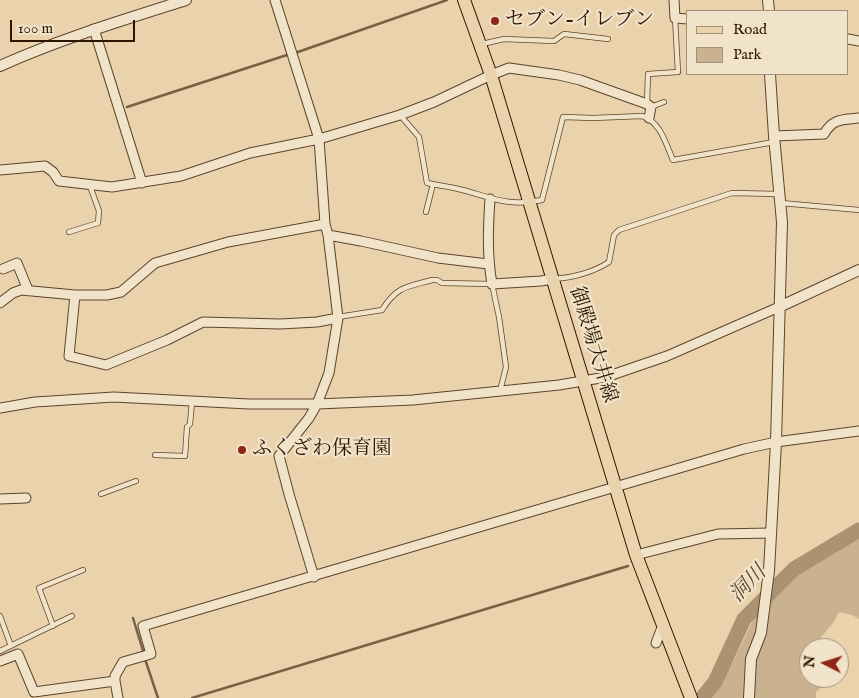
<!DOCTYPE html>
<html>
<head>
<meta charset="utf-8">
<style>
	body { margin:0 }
	#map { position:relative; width:859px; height:698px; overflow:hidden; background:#ead2ad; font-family:"IM FELL English",serif }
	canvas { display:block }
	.legend { position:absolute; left:686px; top:10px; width:162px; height:65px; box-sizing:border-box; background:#f1e2ca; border:1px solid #a39079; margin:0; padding:6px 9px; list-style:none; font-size:15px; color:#2d1500 }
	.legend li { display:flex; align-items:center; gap:10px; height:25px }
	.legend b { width:25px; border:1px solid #a39079 }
	.north { position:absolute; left:799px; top:638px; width:50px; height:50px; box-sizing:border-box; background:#f1e2ca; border:1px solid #a39079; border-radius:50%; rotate:275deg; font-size:14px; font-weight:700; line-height:20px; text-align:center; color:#2d1500 }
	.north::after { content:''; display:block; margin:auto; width:18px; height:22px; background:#8f2418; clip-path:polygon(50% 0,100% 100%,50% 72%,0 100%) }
	.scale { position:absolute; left:10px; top:20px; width:125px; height:22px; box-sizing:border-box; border:2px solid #2d1500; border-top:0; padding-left:6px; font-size:15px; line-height:18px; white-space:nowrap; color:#2d1500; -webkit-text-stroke:4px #f1e2ca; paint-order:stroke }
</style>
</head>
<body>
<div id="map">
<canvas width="859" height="698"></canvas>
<ul class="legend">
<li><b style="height:6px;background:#ead2ad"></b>Road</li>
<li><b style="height:14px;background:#cab290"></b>Park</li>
</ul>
<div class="north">N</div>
<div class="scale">100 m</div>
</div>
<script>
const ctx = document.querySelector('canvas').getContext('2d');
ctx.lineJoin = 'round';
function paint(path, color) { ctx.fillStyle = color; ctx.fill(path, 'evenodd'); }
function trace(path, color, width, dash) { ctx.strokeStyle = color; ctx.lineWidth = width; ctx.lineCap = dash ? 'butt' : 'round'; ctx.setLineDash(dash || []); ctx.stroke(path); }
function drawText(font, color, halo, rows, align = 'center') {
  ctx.font = font + ' "IM FELL English","Noto Serif JP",serif'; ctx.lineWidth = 4.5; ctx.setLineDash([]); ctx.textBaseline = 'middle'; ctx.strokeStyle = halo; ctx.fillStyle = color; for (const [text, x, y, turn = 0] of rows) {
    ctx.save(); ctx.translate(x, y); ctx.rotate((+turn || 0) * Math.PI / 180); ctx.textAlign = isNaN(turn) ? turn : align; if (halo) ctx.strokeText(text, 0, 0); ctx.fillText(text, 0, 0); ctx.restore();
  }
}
paint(new Path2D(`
	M859,536V619L852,615L839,612L833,623L812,648H809V678H825L828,681L816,692V698H709L733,662L755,616L800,570Z`), '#cab290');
trace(new Path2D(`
	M295,53L447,0
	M127,107L290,54
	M133,618L144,654
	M145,659L158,698
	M192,698L628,566`), '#786044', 2.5);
trace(new Path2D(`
	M702,698L715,682L744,619L794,569L859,530`), '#aa9272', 15);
const service = new Path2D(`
	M482,44L504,39L554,41L564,34L608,39
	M647,103L648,74L678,72L675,18
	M651,107L664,102
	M400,115L419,137L427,183C436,185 445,186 454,188C488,195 504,208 542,200L563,117L593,118L642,116C660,121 666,144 673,160L774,142
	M781,203L859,210
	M426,212L433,184
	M69,232L98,223L99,211L90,186
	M554,279C572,278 594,272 609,262L614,235L619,230L732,193L779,194
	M338,317L382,310C397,286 407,287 432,280H437L442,283L492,284L499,317L506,367L500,391
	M155,455L185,456L187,427L190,424L192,402
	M101,494L136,481
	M0,616L11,646
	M53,626L39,588L83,570
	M0,651L72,616`);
const minor = new Path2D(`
	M275,0L319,139L325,224L328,235L338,318L329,373L317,404L309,418L279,456L289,494L314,577
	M674,0L675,18L688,19
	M94,29L142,183
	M848,39L859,41
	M774,136L824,134C833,118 843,120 859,118
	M0,170L45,166L53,172L59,181L112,187L181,176L250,153L319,139L400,115L434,102L491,75L509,68L559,75L580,80L647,104L651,107L649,118
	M490,199C488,228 487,255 492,284L541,281L552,279
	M328,235L361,241L438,258L488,264
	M3,269L17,263L28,290
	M75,295L69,356L106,365L167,340L203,322L280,324L317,322L338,318
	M0,303L13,293L21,290L75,295H107L121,292L155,263L228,242L325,224
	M0,408L35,402L114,397L249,404H317L413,400L559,385L606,377L667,356L779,307
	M0,499L26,498
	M636,555L718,534L771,533
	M656,643L663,625
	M0,661L18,654L34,692L115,681L118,698
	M115,681V676L123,662L151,654L143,626L744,449L776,442L859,431`);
const tertiary = new Path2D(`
	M768,0L769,11
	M0,66C60,39 123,20 186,0
	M779,307L859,270
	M749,698L751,659L761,633L769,571L776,442L782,222L774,136L770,74`);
const primary = new Path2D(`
	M464,0L491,75L636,555L691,698`);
trace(service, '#5c442b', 6);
trace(minor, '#5c442b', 11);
trace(tertiary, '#5c442b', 12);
trace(primary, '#2d1500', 14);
trace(service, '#f1e2ca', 4.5);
trace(minor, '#f1e2ca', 9);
trace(tertiary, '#f1e2ca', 10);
trace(primary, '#ead2ad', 12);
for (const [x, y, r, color] of [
	[495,21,5,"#8f2418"],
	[242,450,5,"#8f2418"]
]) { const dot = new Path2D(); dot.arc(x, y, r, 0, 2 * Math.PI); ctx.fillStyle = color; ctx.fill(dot); trace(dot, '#f1e2ca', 2); }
drawText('20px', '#2d1500', '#f1e2ca', [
	["セブン-イレブン",505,21],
	["ふくざわ保育園",252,450]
], 'left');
drawText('20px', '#2d1500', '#f1e2ca', [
	["御殿場大井線",592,345,73]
]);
drawText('italic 21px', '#5f472e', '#f1e2ca', [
	["洞川",749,585,-46]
]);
</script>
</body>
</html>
